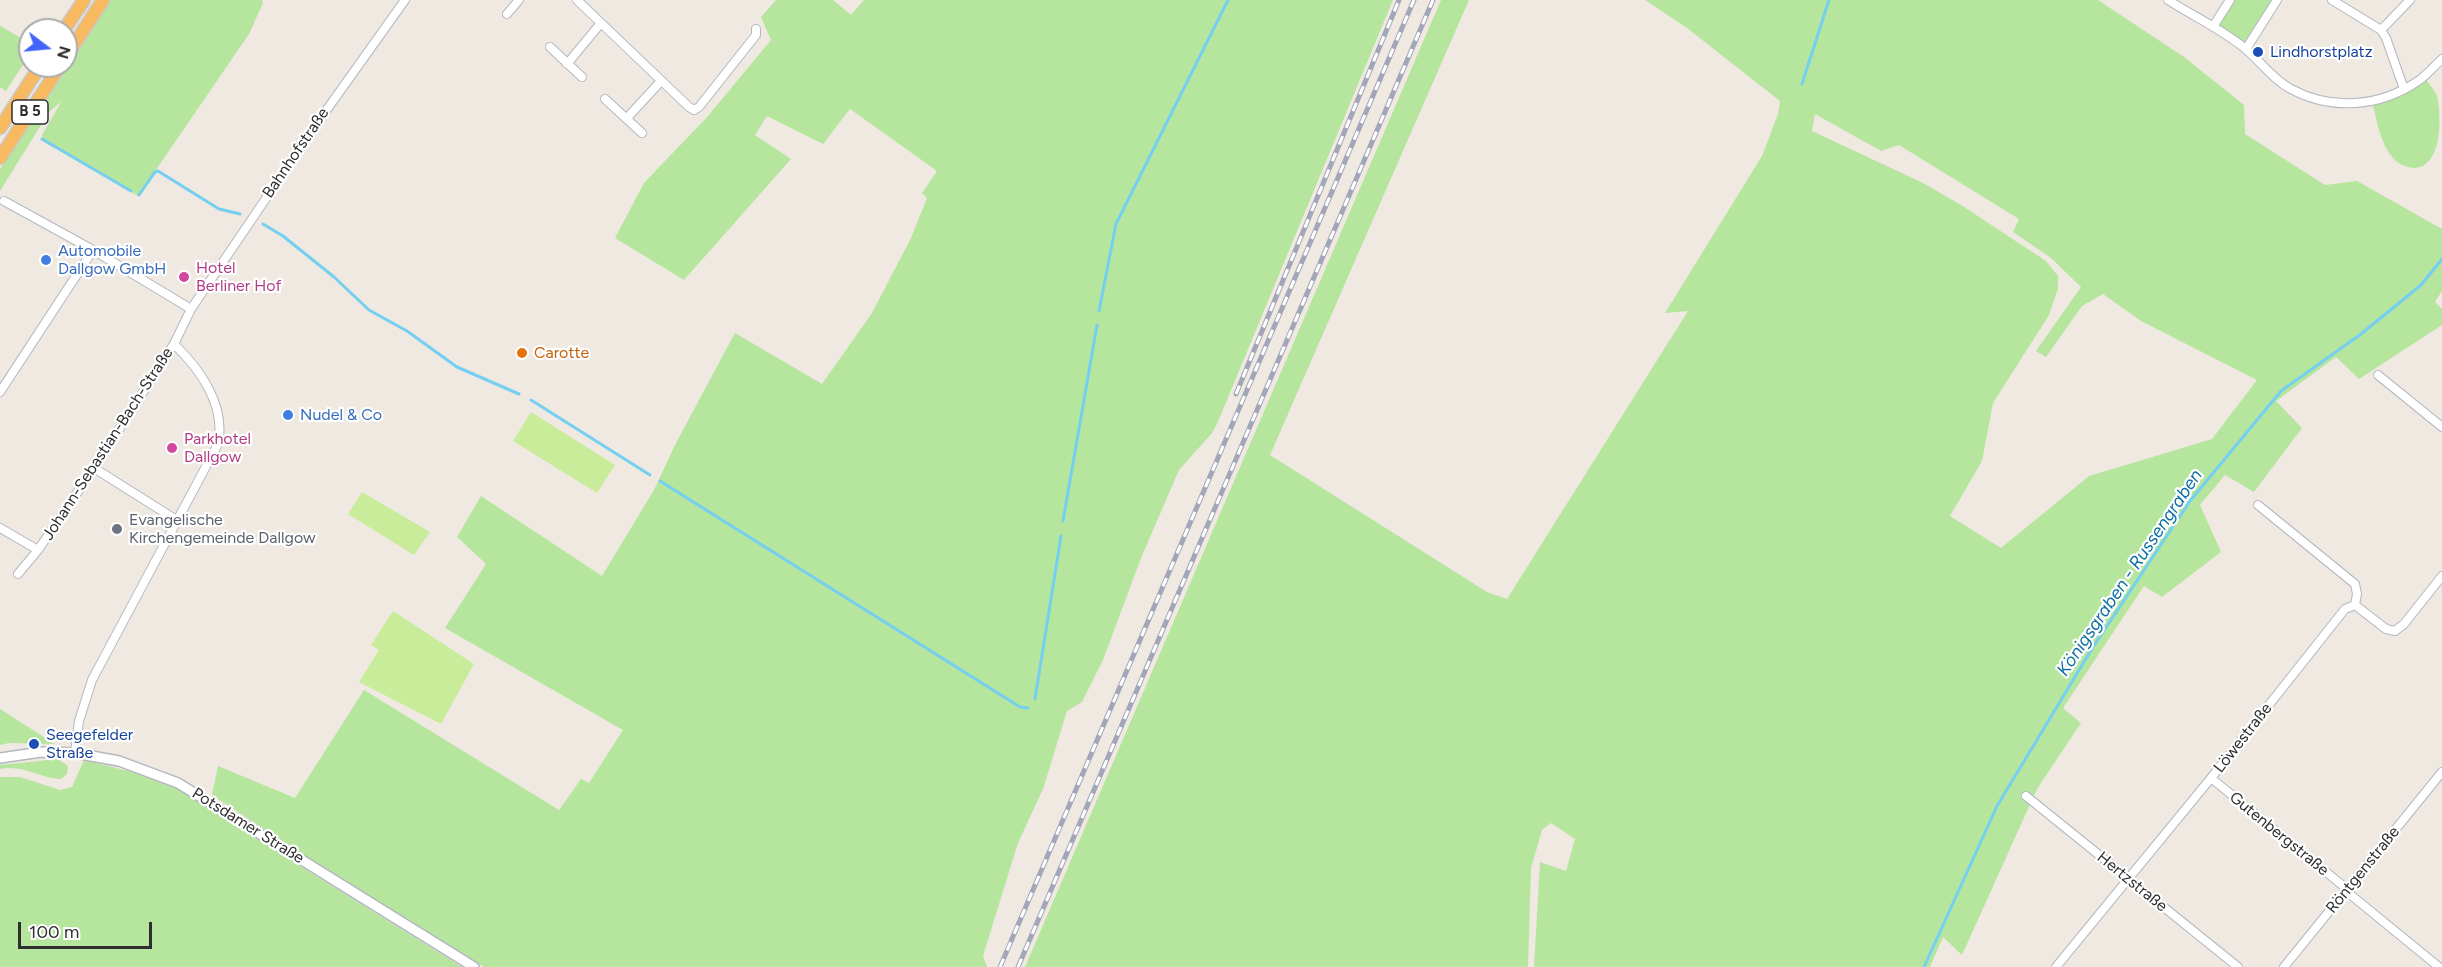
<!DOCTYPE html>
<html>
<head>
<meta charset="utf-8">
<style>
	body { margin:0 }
	#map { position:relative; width:2442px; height:967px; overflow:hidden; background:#efe9e1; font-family:Figtree,sans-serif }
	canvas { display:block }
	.north { position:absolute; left:18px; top:18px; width:60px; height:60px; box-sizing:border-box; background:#fff; border:2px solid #ababab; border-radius:50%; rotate:106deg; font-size:16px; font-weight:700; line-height:24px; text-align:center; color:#2e2e2e }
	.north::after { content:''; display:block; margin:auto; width:21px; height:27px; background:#4264fb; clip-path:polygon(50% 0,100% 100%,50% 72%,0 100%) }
	.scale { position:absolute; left:18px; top:922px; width:134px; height:27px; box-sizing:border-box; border:3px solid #2e2e2e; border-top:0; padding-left:8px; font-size:18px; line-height:21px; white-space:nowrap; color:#2e2e2e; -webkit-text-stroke:4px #fff; paint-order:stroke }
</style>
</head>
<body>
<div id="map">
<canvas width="2442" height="967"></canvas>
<div class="north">N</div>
<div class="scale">100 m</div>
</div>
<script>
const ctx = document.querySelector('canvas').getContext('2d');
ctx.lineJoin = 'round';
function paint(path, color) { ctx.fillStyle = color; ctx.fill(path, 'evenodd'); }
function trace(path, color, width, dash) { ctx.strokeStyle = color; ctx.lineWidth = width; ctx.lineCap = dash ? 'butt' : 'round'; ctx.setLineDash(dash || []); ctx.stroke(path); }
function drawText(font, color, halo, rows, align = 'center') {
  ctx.font = font + ' Figtree,sans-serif'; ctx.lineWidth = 4.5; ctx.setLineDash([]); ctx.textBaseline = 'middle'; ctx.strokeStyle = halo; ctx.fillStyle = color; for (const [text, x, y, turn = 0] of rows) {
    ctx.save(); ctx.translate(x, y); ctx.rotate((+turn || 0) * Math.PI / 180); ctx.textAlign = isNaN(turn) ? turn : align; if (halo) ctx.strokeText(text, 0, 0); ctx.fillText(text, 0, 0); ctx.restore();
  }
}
paint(new Path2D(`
	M110,0H262L263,3L249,34L138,196L44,142L42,135L61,102L49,112L0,191V169Z
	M776,0H833L851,15L864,0H1393L1217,424L1212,433L1179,470L1141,558L1103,660L1082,702L1067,711L1043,789L1018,843L983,956L987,967H484L342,880L212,795L218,766L295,798L364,690L559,810L581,779L589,783L623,730L445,628L486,564L457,537L481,496L602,576L654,490L676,443L735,333L822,384L872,313L911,238L927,198L922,193L937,171L850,109L823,144L767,116L755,135L791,159L684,280L615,238L644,183L708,116L771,40L761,17Z
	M1441,0H1469L1270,455L1487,592L1507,599L1688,311L1665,313L1762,156L1778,114L1780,101L1687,28L1645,0H2098L2184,57L2244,105L2245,134L2325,185L2357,181L2442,229V291L2435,302L2442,309V325L2359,379L2336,357L2276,401L2302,428L2254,492L2225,475L2200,505L2221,552L2162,597L2144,586L2063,708L2081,723L2037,789L1962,955L1943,937L1930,967H1534L1540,862L1566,871L1575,839L1551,823L1542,830L1531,868L1528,967H1025ZM1815,114L1881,151L1899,145L2019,219L2013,232L2051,258L2081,287L2036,351L2046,357L2082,306L2103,294L2141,321L2257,380L2212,439L2089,476L2001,548L1950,516L1982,461L1993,403L2049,315L2058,289V276L2046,261L1961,205L1923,183L1812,131Z
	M2231,0H2276L2246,48L2215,25Z
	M0,26L30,43V54L6,91L0,87Z
	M2424,77C2428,83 2434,89 2437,96C2442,118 2442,169 2413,168C2406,167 2398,164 2393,158C2380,143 2377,120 2372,102Z
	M0,709L55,744L9,743L0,745Z
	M58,759L68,766L67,774L61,779C40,778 22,764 0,769V765Z
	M84,760L153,777L189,793L271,848L462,967H0V777H20L60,790L72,787Z`), '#b6e59e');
paint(new Path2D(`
	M531,412L615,465L597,493L513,441Z
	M362,492L430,532L414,555L348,514Z
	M393,611L474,664L441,724L359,682L379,650L371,645Z`), '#c9ec9a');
trace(new Path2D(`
	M1802,84L1829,0
	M42,139L131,191
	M139,195L155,172L158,171L219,209L240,214
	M263,224L283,236L334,277L369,310L407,331L457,367L519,394
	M1099,311L1116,224L1228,0
	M531,400L650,475
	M660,481L1020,707L1028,708
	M1063,521L1097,325
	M1035,699L1061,536
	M1924,967L1997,806L2093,647L2190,501L2281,391L2361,334L2421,285L2442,259`), '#75cff0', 3);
const minor = new Path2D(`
	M577,0L689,107L694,110L699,107L756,35V29
	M2168,0C2193,16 2219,28 2242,46C2259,59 2272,79 2291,89C2332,111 2380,107 2418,81C2427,75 2434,66 2442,59
	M2332,0L2381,30L2386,38L2404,89
	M507,14L519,0
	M2214,25L2230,0
	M2381,30L2410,0
	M550,47L582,77
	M2246,49L2277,0
	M567,64L601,23
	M605,99L642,133
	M627,118L661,81
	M4,201L93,250L191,309
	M2378,375L2442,427
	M0,392L93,250
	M94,468L178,521
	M2258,505L2355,584L2357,594L2355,605
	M0,528L38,550
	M18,574L38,550L94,468L174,344L191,309L313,129L405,0
	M75,753L79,721L92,680L218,444C226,406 201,370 174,344
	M2211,778L2347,889
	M2026,796L2238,967
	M2346,891L2439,967
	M2056,967L2211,778L2345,609L2355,605L2386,629L2395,631L2404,624L2442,576
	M2284,967L2442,772`);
const tertiary = new Path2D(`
	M0,758L41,752L75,753L119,761L178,783L474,967`);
const trunk = new Path2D(`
	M64,30L84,0
	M66,57L103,0
	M0,128L40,66
	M0,158L60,66`);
trace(minor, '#b4b7c1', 10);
trace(tertiary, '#b4b7c1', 12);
trace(trunk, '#c9c9c9', 15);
trace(minor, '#fff', 8);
trace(tertiary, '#fff', 9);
trace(trunk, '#f8ba60', 12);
const rail = new Path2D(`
	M1236,394L1399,0
	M1000,967L1414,0
	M1018,967L1433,0`);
trace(rail, '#a3a6b8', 5);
trace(rail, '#fff', 3, [9]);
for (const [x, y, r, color] of [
	[2258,52,6,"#1a4fb4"],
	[46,260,6,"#3f7fe0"],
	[184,277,6,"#d1479c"],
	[522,353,6,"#e8710a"],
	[288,415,6,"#3f7fe0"],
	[172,448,6,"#d1479c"],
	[117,529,6,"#6b7280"],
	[34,744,6,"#1a4fb4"]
]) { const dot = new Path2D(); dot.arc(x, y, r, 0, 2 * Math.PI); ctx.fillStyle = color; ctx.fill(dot); trace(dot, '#fff', 2); }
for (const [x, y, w] of [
	[30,112,36]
]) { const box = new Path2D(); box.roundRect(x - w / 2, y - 12, w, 24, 4.5); ctx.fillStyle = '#fff'; ctx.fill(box); trace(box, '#2e2e2e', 1.5); }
drawText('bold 15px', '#2e2e2e', null, [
	["B 5",30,112]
]);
drawText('16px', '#164399', '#fff', [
	["Lindhorstplatz",2270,52],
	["Seegefelder",46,735],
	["Straße",46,753]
], 'left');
drawText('16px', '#2e2e2e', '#fff', [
	["Bahnhofstraße",296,153,-56],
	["Johann-Sebastian-Bach-Straße",108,444,-57],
	["Löwestraße",2243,738,-52],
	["Potsdamer Straße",248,826,32],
	["Gutenbergstraße",2279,834,39],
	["Röntgenstraße",2363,870,-51],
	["Hertzstraße",2132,882,39]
]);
drawText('16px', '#366cbe', '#fff', [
	["Automobile",58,251],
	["Dallgow GmbH",58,269],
	["Nudel & Co",300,415]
], 'left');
drawText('16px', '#b23c85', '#fff', [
	["Hotel",196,268],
	["Berliner Hof",196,286],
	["Parkhotel",184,439],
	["Dallgow",184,457]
], 'left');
drawText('16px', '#c56008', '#fff', [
	["Carotte",534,353]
], 'left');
drawText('16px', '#5b616d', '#fff', [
	["Evangelische",129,520],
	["Kirchengemeinde Dallgow",129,538]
], 'left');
drawText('italic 18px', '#0d6fa3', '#fff', [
	["Königsgraben - Russengraben",2130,573,-56]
]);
</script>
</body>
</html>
